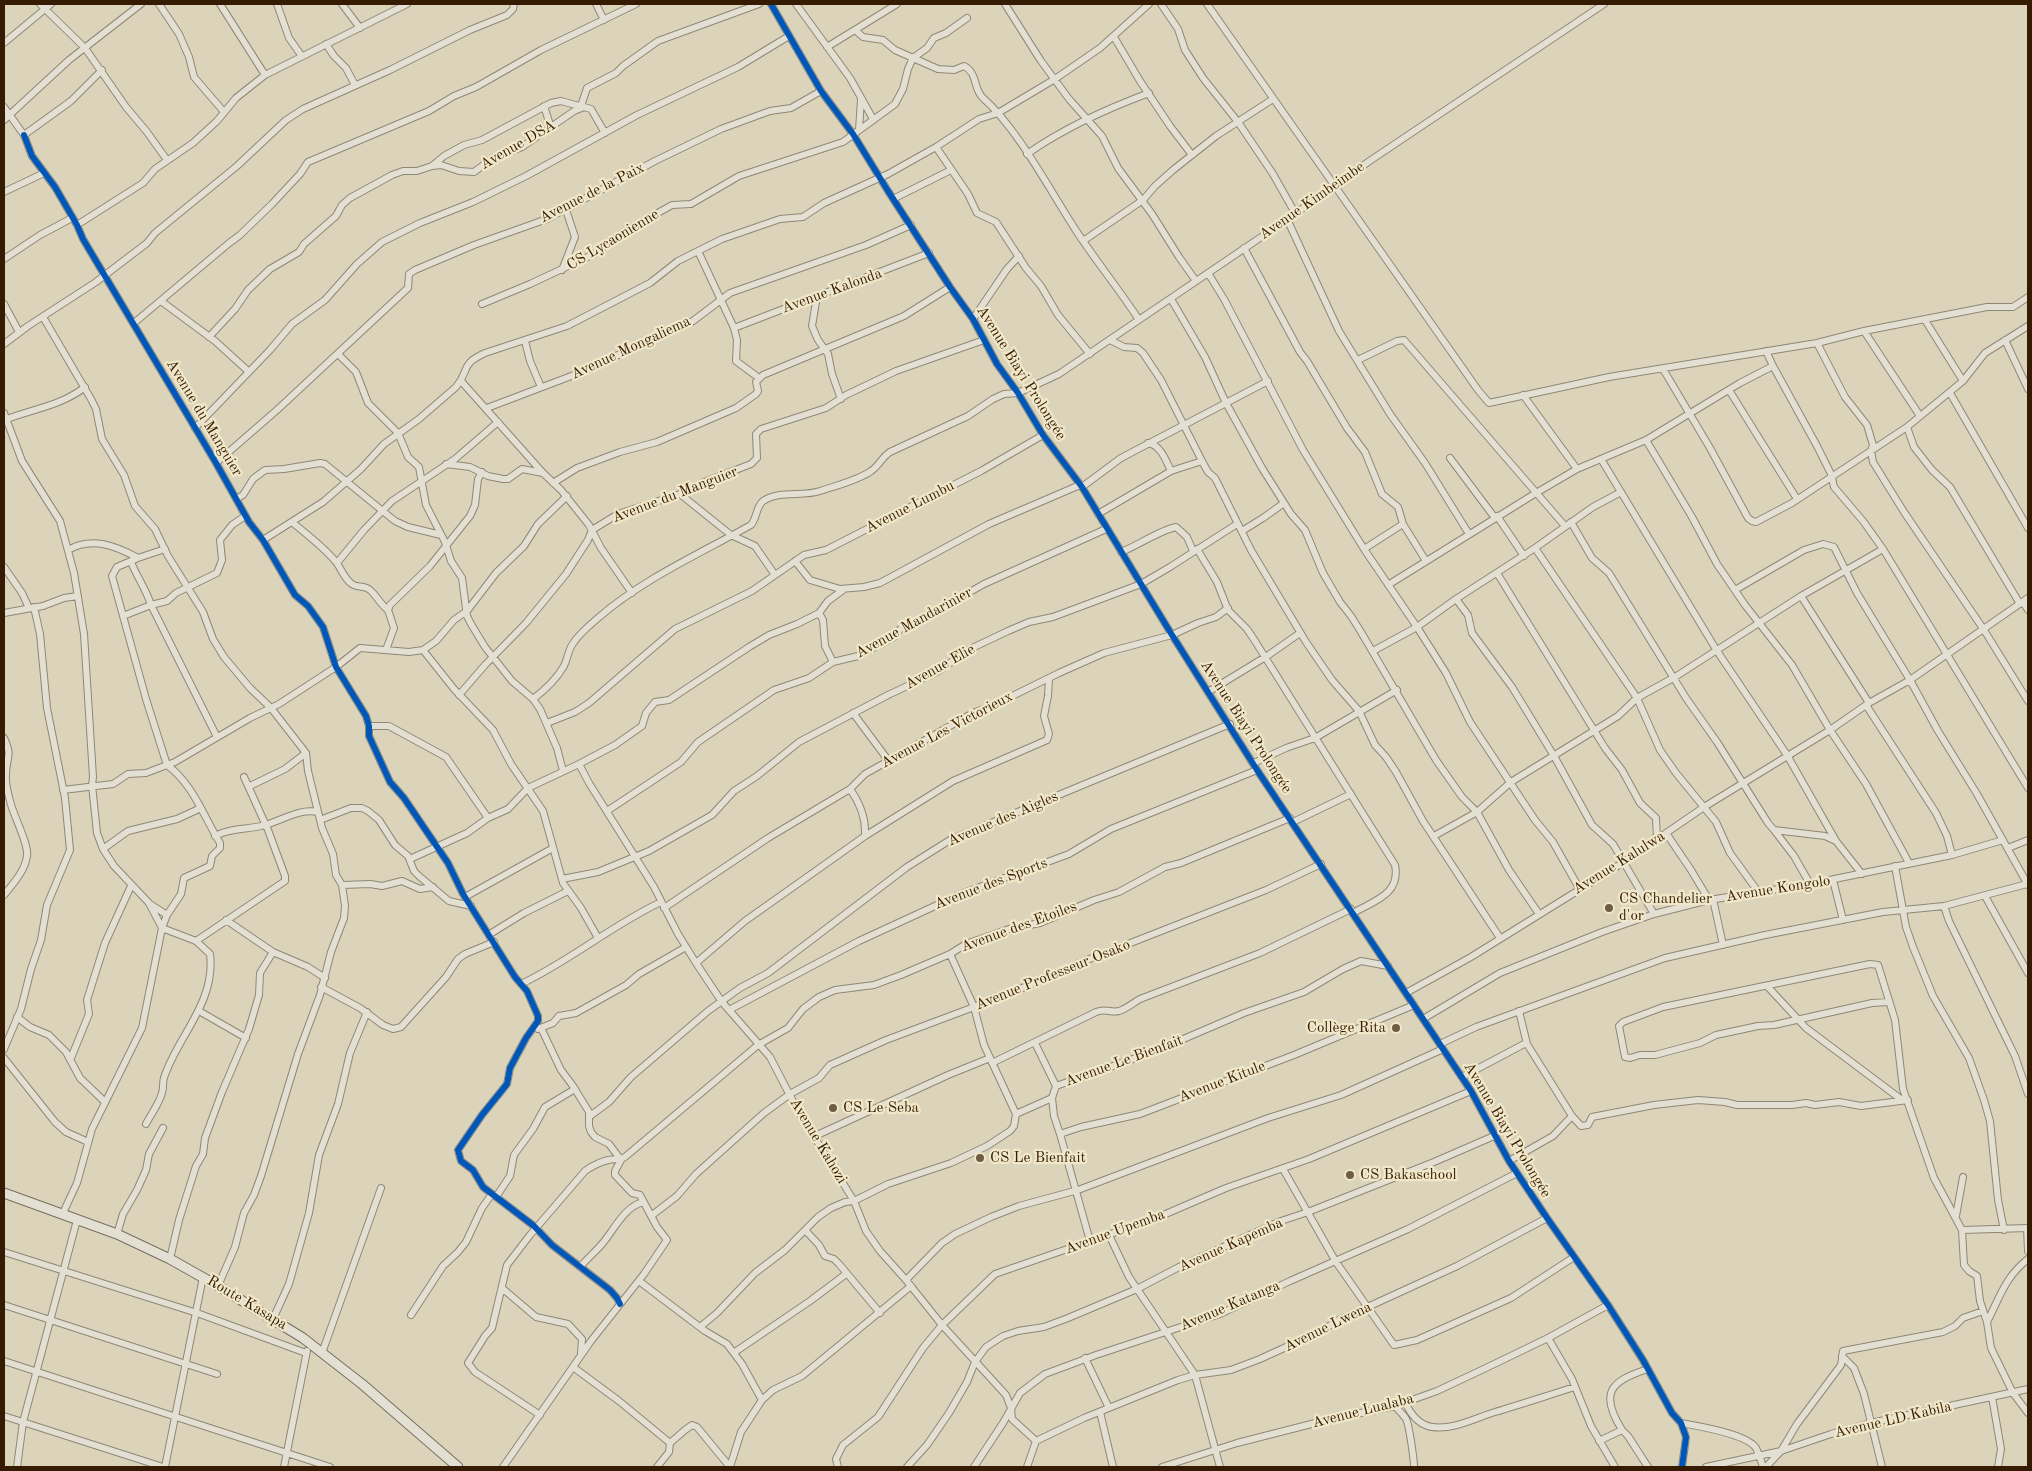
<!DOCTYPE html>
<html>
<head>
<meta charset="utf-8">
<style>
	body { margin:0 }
	#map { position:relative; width:2032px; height:1471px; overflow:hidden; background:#dcd4ba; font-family:"Old Standard TT",serif }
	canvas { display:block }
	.frame { position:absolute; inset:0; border:5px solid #351b01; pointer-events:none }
</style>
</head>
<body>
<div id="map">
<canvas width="2032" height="1471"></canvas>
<div class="frame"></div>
</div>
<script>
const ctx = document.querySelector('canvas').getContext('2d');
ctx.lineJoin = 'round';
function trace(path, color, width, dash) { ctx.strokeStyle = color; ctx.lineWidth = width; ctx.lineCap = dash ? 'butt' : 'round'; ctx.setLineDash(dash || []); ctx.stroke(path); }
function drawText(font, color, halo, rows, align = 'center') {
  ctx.font = font + ' "Old Standard TT",serif'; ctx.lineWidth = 4.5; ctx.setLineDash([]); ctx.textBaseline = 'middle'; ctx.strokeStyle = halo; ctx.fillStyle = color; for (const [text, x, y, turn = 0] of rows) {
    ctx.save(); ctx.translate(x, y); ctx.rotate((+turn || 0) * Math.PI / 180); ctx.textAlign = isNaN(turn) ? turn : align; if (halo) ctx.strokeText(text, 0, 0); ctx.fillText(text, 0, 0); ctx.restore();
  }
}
const street = new Path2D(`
	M40,4L85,48L126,107L147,132L167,160
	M159,4L179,34L189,57L194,77L224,112
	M220,4L265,75
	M277,4L289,38L301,55
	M342,4L360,28
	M596,4L604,20
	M771,4L821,91L853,134L888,191L950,287L973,319L997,364L1018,393L1043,435L1082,487L1172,635L1257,770L1471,1091L1509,1161L1547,1218L1608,1305L1643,1360L1672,1413L1681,1423L1686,1437L1682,1467
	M796,4L850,78L873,119
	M1005,4L1041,61L1069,99L1102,136L1118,168L1152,214L1179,257L1196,281
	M1161,4L1178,29L1185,50L1203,78L1238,122L1273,174L1295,213
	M1207,4L1478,390L1489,403L1609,377L1817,343L1864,331L1987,307H2013L2028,297
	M855,30L863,37L883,40L895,50L938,69L954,70L964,66C978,73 973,89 983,98C1018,129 1049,189 1075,229C1095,260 1119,289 1139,320
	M1114,37L1140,81L1170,126L1192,155
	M4,43L51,4
	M326,44L334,56L346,68L355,85
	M827,47L897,4
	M544,106L551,128
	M581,106L587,88L616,73L623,66L658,41L759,4
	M4,107L24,135L71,101L102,70
	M4,120L69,60L141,4
	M859,130L861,99
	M24,135L32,156L55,187L77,225L83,239L216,463L249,522L263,540L295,595L308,606L323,627L336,667L366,716L369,726V736L390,782L404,798L448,863L463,894L515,977L527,991L538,1016V1021L526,1038L510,1068L507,1084L482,1115L458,1150L461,1161L473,1170L483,1187L534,1226L552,1245L610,1290L617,1298L620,1304
	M936,147L968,194L977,213L996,222L1026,268L1041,286L1058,315L1090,354
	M1027,154C1064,128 1106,109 1149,93
	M432,166L444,156L464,145L482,140L551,103L561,101L583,107
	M4,192L44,173
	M893,199L951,170
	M1287,219L1339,331L1390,414L1425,463L1469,534
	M77,225L143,183L155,169L193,143L217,121L236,98L265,75L407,4
	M1083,241L1143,200L1155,186L1173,170L1216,136L1273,99
	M1244,248L1300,352L1307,361L1347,428L1365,452L1382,494L1398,507L1403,524
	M698,251L734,328L737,340L736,361L759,378
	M4,259L40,235L72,218
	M562,270L575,237L566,210
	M1208,273L1224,299L1303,450L1364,549
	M817,296L812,326L818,340L828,354L832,374L841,399
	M1171,299L1205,357L1226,403L1262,468L1291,514L1305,530L1323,573L1340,602L1351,616L1361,632L1436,760L1462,797L1477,812L1509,870L1539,914
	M161,301L215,341L248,371
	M4,304L19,332
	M482,304L530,284L594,254L624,232L672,205L691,204L739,176L843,142L895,104L903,89L908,69L913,58L927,48L934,38L946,33L967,18
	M43,317L91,399L96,409L102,439L124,475L135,506L155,529L168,556L203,612L213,639L224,657L250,688L271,708L306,753L308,771L322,828L333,854L336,875L342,885L345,906L344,918L331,952L320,995L298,1054L261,1176L254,1195L244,1213L235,1247L218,1286
	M973,319L1007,269L1019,256
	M1925,320L1963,381
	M134,323L228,244L240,235L272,204L300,174L308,162L429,111L454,96L476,87L541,50L636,4
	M734,328L929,253
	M1864,331L1920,416
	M209,337L235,309L248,290L270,269L299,252L304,244L336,216L342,205L350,198L392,175L403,171H417L432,166L441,165L459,171L474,172L493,158L522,147L574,111L584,107L591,109L605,133
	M1110,340L1124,347L1137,348L1143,353L1161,380L1203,463L1208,472L1215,478L1251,550L1306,642L1332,680L1359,711L1375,745L1386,757L1396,772L1423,821L1500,938
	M2005,340L2028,389
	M525,341L530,361L541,387
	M1817,343L1845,397L1867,425L1873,445L1871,451L1873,462L1904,512L1984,630L2028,701
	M4,344L28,326L96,282L147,243L155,233L237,166L286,120L303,109L390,70L470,30L507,15L513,9L514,4
	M338,354L356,372L368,403L398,433L408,457L419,467L426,505L445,542L451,561L462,578L467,616L471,624L485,647L512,681L533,699L540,709L557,748L563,771
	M1358,360L1397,341L1404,340L1565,526
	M1663,369L1710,448L1748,518L1752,521L1756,522L1792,503L1907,427L1963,381L1985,353L2028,326
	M461,381L543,473
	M1729,390L1797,499
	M1950,393L2028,528
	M1523,395L1577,469
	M487,408L574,375L693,321L730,293L866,245L911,225
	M4,413L22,461L60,521L74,573L84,634L93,777L92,785L97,833L103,849L114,866L149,903L162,928L196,941L210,954C216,1001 179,1035 165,1075C162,1081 164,1087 162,1093C159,1104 151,1114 146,1124
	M4,420C32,409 61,406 85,387
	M1907,427L1914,447L1932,470L1950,487L2020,604
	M195,428L270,350L292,324L325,300L357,264L382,242L420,223L473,202L526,176L637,115L738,67L789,36
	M1646,440L1692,517L1717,564L1745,605L1792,665L1830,730L1866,784L1909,863
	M1148,443C1161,445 1166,461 1171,471
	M1450,458L1495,518
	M1601,459L1717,651L1787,755L1836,841
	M216,463L277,410L408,288L409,274L415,270L474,245L547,219L655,161L721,129L770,111L791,108L821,91
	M446,464L470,467L488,476L503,479H508L522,469L543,473L561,490L589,525L601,548L632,593
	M553,483L577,468L620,452L657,442L736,408L756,394L758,391L756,382L763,375L904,316L950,287
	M1082,487L1121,458L1268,381
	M680,494L731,535L755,546L775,575
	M236,499L243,495L253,479L265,470L284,469L320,463L325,464L395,521L408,527L441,535
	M1098,514L1171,471L1202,461
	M1497,516L1524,556
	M292,522C306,534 324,547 336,562C341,568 344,579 352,584C357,588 364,585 370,590C377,596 380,604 388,610
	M1571,522L1592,558L1609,573L1686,698L1717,742L1768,823L1774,830L1825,836L1836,841L1862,874
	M1242,531L1263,518L1284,503
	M263,540L323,502L361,469L384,444L419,419L456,387C471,369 459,365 485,353L567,326L650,283L678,261L722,239L780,219L803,217L824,203L888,174L936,147L979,119L998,113L1055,79L1100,48L1149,4
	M1535,548L1637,698L1660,750L1676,773L1716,822L1730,853L1759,893
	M1197,549L1217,582L1228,610L1247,629L1255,641L1395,865C1401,894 1374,901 1353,913
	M1883,549L2028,788
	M68,550C92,536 116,546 138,558L165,549
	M1121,552C1139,545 1158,531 1176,527L1187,537L1193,551
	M795,561L810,580L840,589L864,587L880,583L989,524L1080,485
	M1426,561L1403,524L1364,549L1417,627L1446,673L1470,722L1535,820L1553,842L1579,888
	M131,562C137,577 146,589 151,605L217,737
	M337,563L364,530L392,501L455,459L498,422
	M4,567L22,593L29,608
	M1497,573L1605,748L1622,770L1640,803L1656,818L1657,839
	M1388,585L1536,493L1577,469L1646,440L1740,383L1773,366
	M1735,590L1804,550L1823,544L1834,547L1857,593L1910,680L1938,731L1977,794L2028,885
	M1801,596L1869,703
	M1456,599L1468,615L1472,633L1512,687L1554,756L1592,825L1613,844L1654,914
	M2023,602L2028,610
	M4,613L43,606L64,598L78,596
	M819,613L823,620L825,646L833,662
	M123,616L151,605L167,601L176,593L217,573L222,560L220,540L232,525L245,516
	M386,650L394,628L388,610L390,605L430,566L470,516L475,505L478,479L482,472
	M423,650L454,689L493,730L511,764L543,811L563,883L581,908L598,938
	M1373,651L1417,627L1456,599L1535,548L1593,507L1621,492
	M1208,692L1267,656L1300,633
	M459,695L485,665L526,623L566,574L588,540L592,530L618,514L680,494L702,483L751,464L757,458L756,434L761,429L826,408L846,395L896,371L984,340
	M533,699C545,690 556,680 564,666C568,658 568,649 574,642C580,633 590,625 598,618C643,579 699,554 751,525C757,518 756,507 763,501C779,490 803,497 820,491C835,486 859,480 871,471C879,466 882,457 890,452L968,416L993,399L1004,394L1018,393L1059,374L1276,227L1371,160L1604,4
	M1866,705L1936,813L1947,836L1952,855
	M853,713L888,760
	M547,723L575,712L589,703L675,629L752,591L804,555L826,550L865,530L981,471L1043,435
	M369,726H389L446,757L488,818
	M4,738C13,757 6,757 6,775C5,783 8,793 10,801C13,815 29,844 27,856C25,871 13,884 4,895
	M1254,763L1286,748L1315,738L1397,690
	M579,764L589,783L654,887L678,934L696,963L722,1002L770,1057L797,1109L854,1201L866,1231L880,1251L906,1280L942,1325L1006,1395L1011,1408L1012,1419L1036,1441L1084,1418L1178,1380L1195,1375L1231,1370L1260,1359L1321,1331L1337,1321L1457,1266L1547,1218
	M250,786L285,769L306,753
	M850,789C860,803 866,819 865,836
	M63,790L113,784L128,774L146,773L175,762L250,718L279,704L336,667L360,648L409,652L423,650L436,641L454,620L467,611L496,573L524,546L538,524L567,496
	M607,811L681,762L698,742L774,690L809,678L833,662L858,656L894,637L902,627L920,622L931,614L984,584L1106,529
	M320,820L351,808H362L368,811L379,820L395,845L408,856L414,871L419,876L449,901L471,906
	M1293,822L1351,794
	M1774,830L1794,856L1810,884
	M1666,833L1691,870L1709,900
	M215,836C232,827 248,830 265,825C283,820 300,808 318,812
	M1434,836L1477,812L1511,782L1618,716L1637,698L1675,677L1801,596L1883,549L1863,521L1834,487L1831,474L1817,446L1773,366L1766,351
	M2008,848L2028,840
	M103,849L128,831L177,819L201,808
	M410,859L467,833L488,818L508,809L528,788L579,764L615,745L642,726L646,713L655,702L669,700L749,647L769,635L797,624L819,613L828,601L843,590
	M1895,866L1906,927L1913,947L1933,996L1969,1058L1984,1100L1990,1121L1998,1200L2004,1230
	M562,879L598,872L649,851L712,815L734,791L757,776L799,742L888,695L937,672L970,649L1008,631L1029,622L1053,617L1141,584L1170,567L1237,524
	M1833,880L1843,920
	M342,885L370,884L382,886L402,881L420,889L433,887
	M1985,896L2028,973
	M465,897L553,848
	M1713,899L1723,945
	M150,904L167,915
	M1944,906L1949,921L2015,1056L2028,1094
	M664,908L768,838L850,789L865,774L973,713L994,705L1059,673L1104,653L1172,635L1198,623L1216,617L1228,608
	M226,920L273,952L308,967L325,978
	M490,934L524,913L568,891
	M196,941L285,881V876L268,830L244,777
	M950,954L974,1007L984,1045L1016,1114
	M696,963L745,921L865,836L953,781L1047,740L1049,734L1044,716L1048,696L1049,678
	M521,984C570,961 612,925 661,902
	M1767,986L1806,1028L1902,1100
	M321,987L360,1008L383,1025L393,1029L401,1027L446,977L458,959L465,954L494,942
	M1406,993L1471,957L1624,862L1704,807L1830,730L1869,703L1910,680L2028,598
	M1889,1002L1872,1003L1774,1025L1758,1026L1716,1035L1700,1043L1655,1055H1640L1630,1058L1625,1057L1619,1026L1623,1022L1663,1007L1870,964L1878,965L1895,1020L1903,1089L1934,1178L1962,1230L1964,1265L1969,1271L1977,1276L1980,1301L1987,1322L1991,1348L2013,1393L2028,1413
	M729,1010L859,941L961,894L1069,854L1111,829L1257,770
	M199,1011L246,1038
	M1519,1011L1527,1044L1572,1116L1581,1126L1588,1125L1592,1117L1654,1105L1698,1100L1725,1102L1737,1105H1792L1806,1103L1815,1105L1839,1102L1861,1106L1908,1100
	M17,1017L30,1027L49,1035L66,1052L80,1078L105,1102
	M1423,1019L1500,973L1602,932L1654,914L1709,900L1810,884L1952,855L2003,840
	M538,1029L553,1023L559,1016L576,1013L626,985L639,974L686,947
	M1035,1043L1056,1086
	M1440,1044L1476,1027L1665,958L1765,935L1883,912L1944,906L2027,884
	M4,1049L21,1009L31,969L41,940L47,905L70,850L65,798L47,708L40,634L34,607
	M4,1058L55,1122L66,1132L88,1142
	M71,1058L89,1014L87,1000L105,943L131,886
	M992,1063L1096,1012C1106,1008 1110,1013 1119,1011C1126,1009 1133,1003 1140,999L1260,953L1351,909
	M1462,1077L1526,1043
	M1052,1098L1054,1116L1060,1134L1081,1127L1140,1114L1294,1055L1414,1005
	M590,1116L609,1102L631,1077L708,1011L740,988L768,973L907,867L950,840L1230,724
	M1060,1134L1090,1241
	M815,1136L948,1075L990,1058
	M1509,1161L1553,1136L1572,1116
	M1283,1169L1336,1262L1394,1345L1417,1340L1511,1298L1574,1257
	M496,1197L510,1176L514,1155L533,1129L545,1107L575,1089
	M63,1213L77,1183L92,1129L142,1028L162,928L167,915L181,894L184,878L210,866L212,856L220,848V843C204,817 193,784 167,765L146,699L112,576L117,567L138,558
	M651,1216L677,1196L696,1174L764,1113L790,1094L819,1078L830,1065L886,1040L974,1007L995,997L1020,989L1087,960L1266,890L1321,864
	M1956,1216L1963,1177
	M2027,1228L2028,1251
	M1962,1230L2028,1228
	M806,1231L819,1245L825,1256L834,1259L839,1264L880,1313
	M117,1234L123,1214L137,1190L146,1170L149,1154L163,1128
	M1109,1235L1129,1277L1195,1375L1220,1467
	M4,1252L197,1313L306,1353
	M170,1259L179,1220L196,1166L203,1154L205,1138L222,1092L249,1029L259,995L260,973L273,952
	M580,1267C587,1259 595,1252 602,1244C614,1230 624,1207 643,1202
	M906,1280L942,1243L955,1234L991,1217L1019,1206L1078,1190L1268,1118L1341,1095L1443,1049
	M639,1281L705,1331L727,1344L742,1364L762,1400
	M502,1288L536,1317L568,1324L582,1339L581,1354
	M4,1305L217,1374
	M411,1315L443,1266L458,1252L466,1242L482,1208L492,1194
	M273,1319L289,1284L309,1213L319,1155L338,1104L350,1053L367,1012
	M1987,1322C2000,1297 2005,1277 2028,1259
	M700,1327L717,1313L755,1273L785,1250L818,1217L831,1208L845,1202L854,1201L888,1184L951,1163L987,1146L1010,1131L1014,1126L1016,1114L1052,1098L1056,1086L1153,1052L1244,1013L1304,992L1343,969L1361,961L1388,966
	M1548,1338L1572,1379L1591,1426L1615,1467
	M735,1352L810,1301L846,1274
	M322,1353L381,1188
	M1842,1356L1854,1368L1864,1394L1882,1467
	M1085,1358L1109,1408
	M4,1361L330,1467
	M573,1367L619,1401L670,1443
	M1992,1397L2001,1449L1998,1467
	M1405,1402C1410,1413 1419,1425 1432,1427C1454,1430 1475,1418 1495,1412C1522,1404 1549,1395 1575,1387
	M1395,1406C1398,1410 1403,1414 1406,1419C1409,1424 1414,1459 1414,1467
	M1100,1412L1113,1467
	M540,1415L475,1372L468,1363L485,1336L492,1328L507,1265L530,1235L585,1171C592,1166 600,1162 608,1160C615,1158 619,1161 625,1157L758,1045L788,1028L803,1009L819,997L835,990L874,985L901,975L950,954L966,944L1009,929L1040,923L1094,900L1119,892L1165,867L1181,863L1290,818
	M4,1416L163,1467
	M1681,1423C1698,1426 1747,1434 1756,1448C1759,1454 1761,1461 1763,1467
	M1622,1430C1599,1393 1610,1381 1648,1369
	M1599,1441L1622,1430L1628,1436L1648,1467
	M17,1467L23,1422L77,1220
	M165,1467L203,1277
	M284,1467L307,1351
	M503,1467L591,1341L644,1274L667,1240L657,1227L640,1195L632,1193L615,1175V1171L621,1160L609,1144L595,1137L591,1132L589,1126V1112L573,1086L561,1070L541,1028
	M657,1467L669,1452L670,1443L685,1430L692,1425L697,1427L730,1467
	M730,1467L741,1432L762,1400L773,1390L802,1376L911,1286
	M838,1467L836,1459L843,1445L878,1417L923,1348L942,1325L995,1274L1154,1219L1226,1188L1309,1159L1471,1091
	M907,1467L927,1445L949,1413L967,1382L975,1362L986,1347L1003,1336L1018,1331L1044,1327L1068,1318L1137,1289L1179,1267L1281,1221L1308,1212L1434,1162L1494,1136
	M974,1467L1003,1423L1020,1393L1045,1374L1096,1355L1220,1314L1290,1281L1408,1229L1517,1173
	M1027,1467L1036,1441
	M1162,1467L1237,1443L1331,1419L1395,1406L1437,1391L1488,1367L1548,1338L1608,1305
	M1706,1467L1781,1451L1797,1424L1841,1365L1843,1351L1943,1332L1955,1326L1963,1318L1983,1311
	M1766,1467L1781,1451L1831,1434L1871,1423L2028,1389`);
const secondary = new Path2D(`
	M4,1193L117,1234L170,1259L218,1286L303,1338L362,1384L458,1467`);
trace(street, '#8f8776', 8);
trace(secondary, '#776e5e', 11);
trace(street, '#e3dfd3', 6);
trace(secondary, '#e3dfd3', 9);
trace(new Path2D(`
	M771,4L821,91L853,134L888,191L950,287L973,319L997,364L1018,393L1043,435L1082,487L1172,635L1257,770L1471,1091L1509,1161L1547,1218L1608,1305L1643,1360L1672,1413L1681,1423L1686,1437L1682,1467
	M24,135L32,156L55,187L77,225L83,239L216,463L249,522L263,540L295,595L308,606L323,627L336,667L366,716L369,726V736L390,782L404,798L448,863L463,894L515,977L527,991L538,1016V1021L526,1038L510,1068L507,1084L482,1115L458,1150L461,1161L473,1170L483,1187L534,1226L552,1245L610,1290L617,1298L620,1304`), '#0057b8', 6);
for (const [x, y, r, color] of [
	[1609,908,5,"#6f5c42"],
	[1396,1028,5,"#6f5c42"],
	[833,1108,5,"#6f5c42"],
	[980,1158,5,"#6f5c42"],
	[1350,1175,5,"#6f5c42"]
]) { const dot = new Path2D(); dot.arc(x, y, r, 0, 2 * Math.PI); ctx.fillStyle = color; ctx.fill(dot); trace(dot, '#f1e8ca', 2); }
drawText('15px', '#351b01', '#f1e8ca', [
	["Avenue DSA",518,145,-30],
	["Avenue de la Paix",592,193,-27],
	["Avenue Kimbeimbe",1312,201,-35],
	["CS Lycaonienne",613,240,-31],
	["Avenue Kalonda",832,291,-20],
	["Avenue Mongaliema",631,348,-25],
	["Avenue Biayi Prolongée",1021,373,58],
	["Avenue du Manguier",204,418,59],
	["Avenue du Manguier",675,495,-21],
	["Avenue Lumbu",910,507,-27],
	["Avenue Mandarinier",914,623,-29],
	["Avenue Elie",940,667,-29],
	["Avenue Biayi Prolongée",1246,727,57],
	["Avenue Les Victorieux",947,730,-28],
	["Avenue des Aigles",1003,819,-23],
	["Avenue Kalulwa",1619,863,-32],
	["Avenue des Sports",991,884,-21],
	["Avenue Kongolo",1778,889,-9],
	["Avenue des Etoiles",1019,927,-20],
	["Avenue Professeur Osako",1053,975,-22],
	["Avenue Le Bienfait",1124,1061,-20],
	["Avenue Kitule",1222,1082,-21],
	["Avenue Biayi Prolongée",1507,1130,59],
	["Avenue Kahozi",818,1141,59],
	["Avenue Upemba",1115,1232,-20],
	["Avenue Kapemba",1231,1245,-24],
	["Route Kasapa",247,1303,31],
	["Avenue Katanga",1230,1306,-23],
	["Avenue Lwena",1328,1327,-26],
	["Avenue Lualaba",1363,1411,-14],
	["Avenue LD Kabila",1893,1420,-13]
]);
drawText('15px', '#351b01', '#f1e8ca', [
	["CS Chandelier",1619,899],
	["d'or",1619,916],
	["Collège Rita",1386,1028,"right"],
	["CS Le Seba",843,1108],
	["CS Le Bienfait",990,1158],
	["CS Bakaschool",1360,1175]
], 'left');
</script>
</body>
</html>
